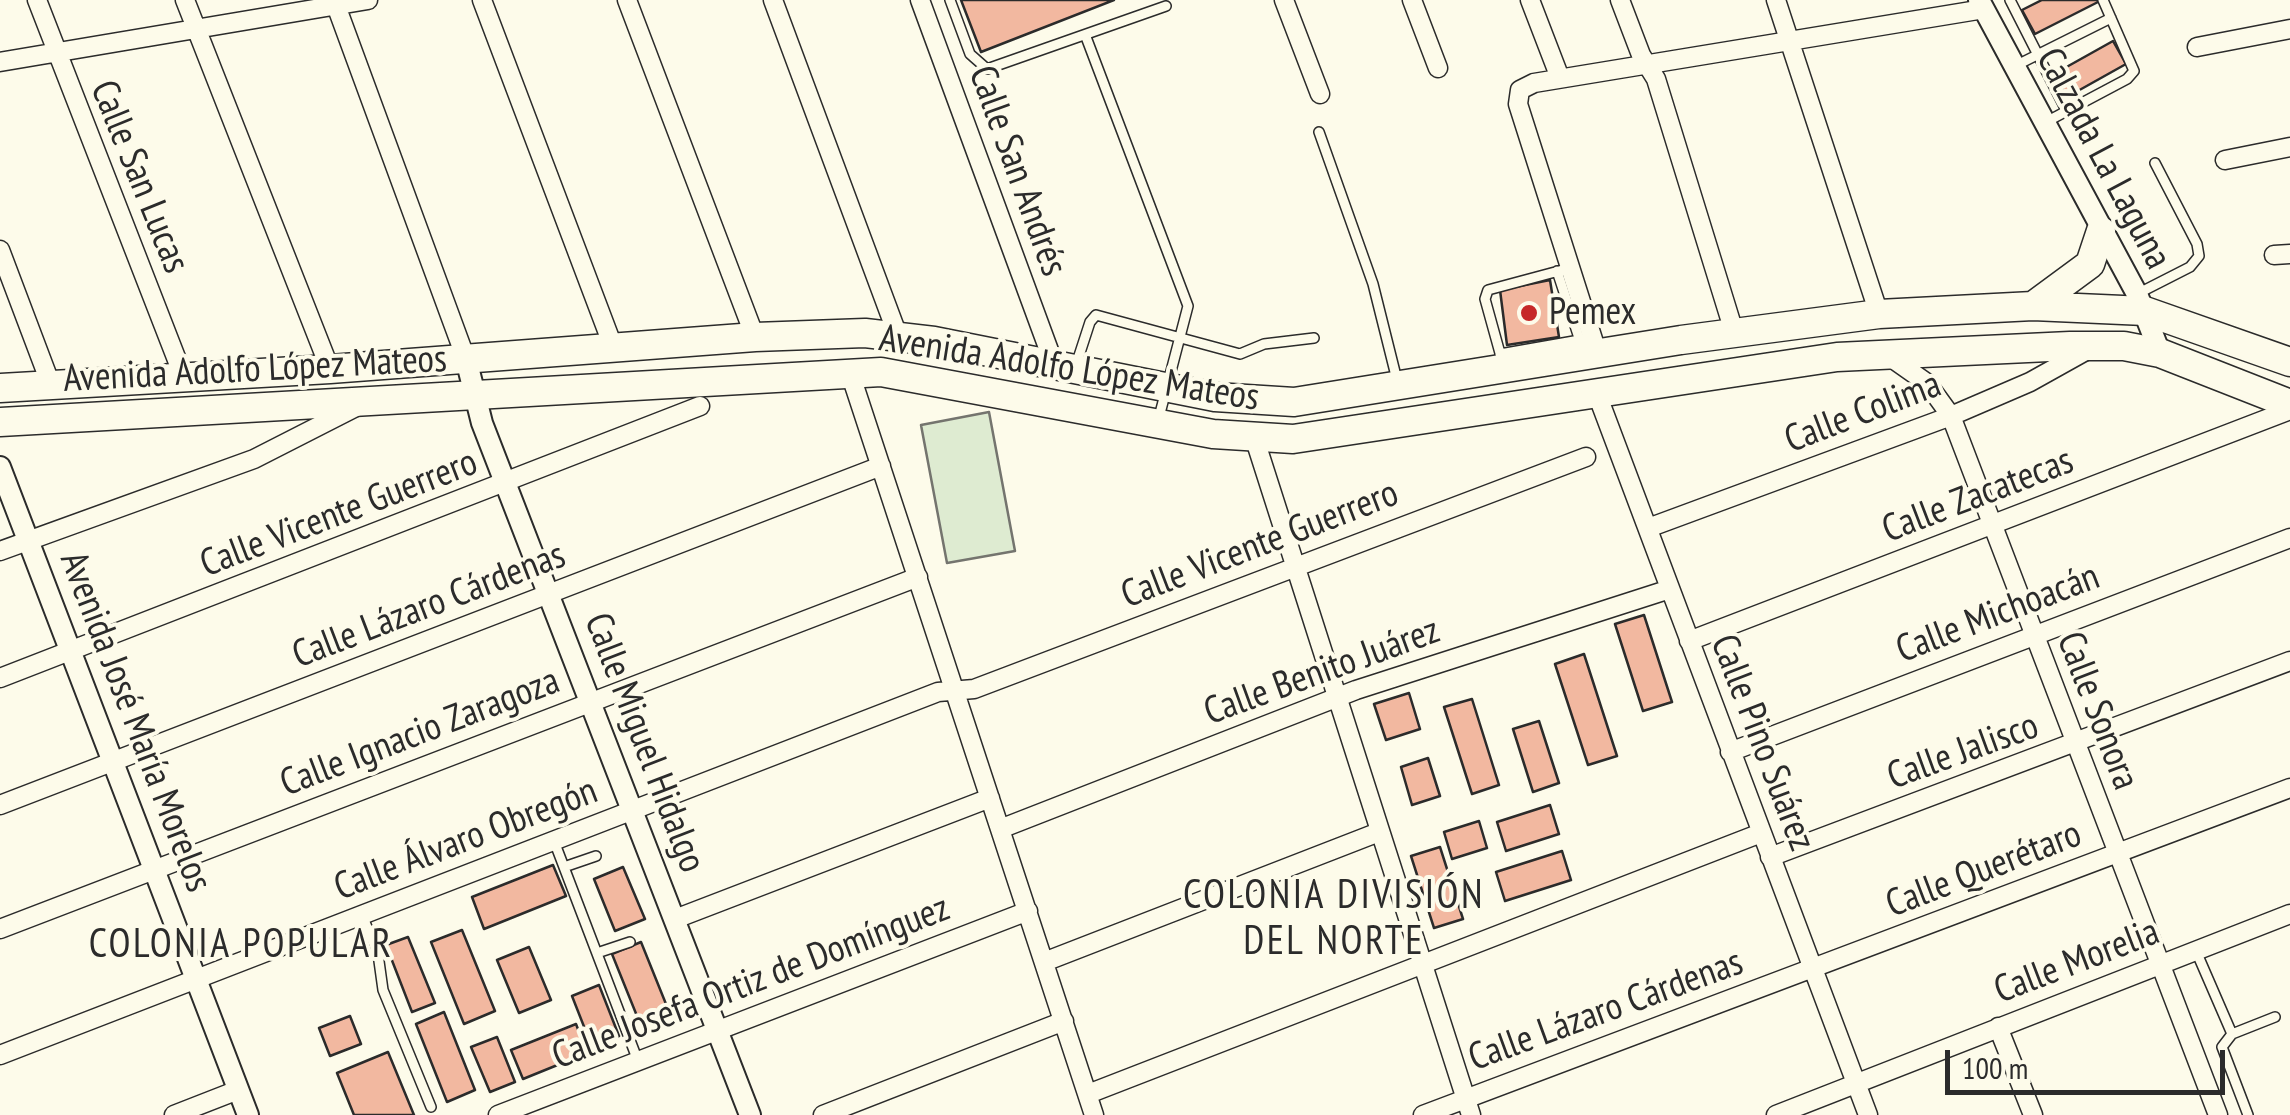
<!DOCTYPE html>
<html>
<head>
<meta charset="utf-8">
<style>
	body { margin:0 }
	#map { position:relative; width:2290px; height:1115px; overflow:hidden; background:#fdfbea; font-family:"PT Sans Narrow",sans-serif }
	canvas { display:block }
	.scale { position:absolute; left:1945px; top:1050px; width:280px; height:45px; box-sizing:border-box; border:5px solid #2b2b2b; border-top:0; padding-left:12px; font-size:30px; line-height:35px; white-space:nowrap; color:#2b2b2b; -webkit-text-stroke:8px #fdfbea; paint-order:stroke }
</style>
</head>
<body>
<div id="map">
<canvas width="2290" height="1115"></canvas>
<div class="scale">100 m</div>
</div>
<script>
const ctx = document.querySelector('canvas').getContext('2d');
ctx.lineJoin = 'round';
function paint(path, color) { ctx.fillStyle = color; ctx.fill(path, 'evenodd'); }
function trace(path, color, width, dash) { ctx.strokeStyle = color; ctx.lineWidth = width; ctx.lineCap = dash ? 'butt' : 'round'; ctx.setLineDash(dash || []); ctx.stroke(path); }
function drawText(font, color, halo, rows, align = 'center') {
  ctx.font = font + ' "PT Sans Narrow",sans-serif'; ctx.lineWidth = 8; ctx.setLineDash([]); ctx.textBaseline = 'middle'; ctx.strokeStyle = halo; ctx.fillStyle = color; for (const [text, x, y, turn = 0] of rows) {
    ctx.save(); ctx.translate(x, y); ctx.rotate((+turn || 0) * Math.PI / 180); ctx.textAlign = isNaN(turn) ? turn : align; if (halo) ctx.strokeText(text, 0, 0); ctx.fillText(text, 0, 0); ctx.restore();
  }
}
const green = new Path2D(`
	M989,412L1015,551L947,563L921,425Z`);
paint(green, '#deebd1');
trace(green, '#74746e', 2.5);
const building = new Path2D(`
	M961,0H1114L981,52Z
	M2042,0H2098V2L2035,34L2022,10Z
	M2113,41L2126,64L2067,97L2054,74Z
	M1550,280L1559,337L1507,345L1500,290Z
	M1644,615L1672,702L1643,711L1615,624Z
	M1584,654L1617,756L1588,765L1555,664Z
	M1409,693L1420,729L1386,740L1374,704Z
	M1472,699L1499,785L1472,794L1444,707Z
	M1539,721L1559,783L1533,792L1513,729Z
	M1428,758L1440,796L1412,805L1401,767Z
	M1550,805L1559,834L1506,851L1497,822Z
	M1479,821L1487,848L1452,859L1444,832Z
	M1440,847L1463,919L1434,928L1411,856Z
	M1562,851L1571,880L1505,901L1496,872Z
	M553,865L566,896L484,929L472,897Z
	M623,867L645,919L615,931L594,879Z
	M462,930L495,1011L464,1024L431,942Z
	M408,937L435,1003L412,1012L386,945Z
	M641,942L668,1009L639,1021L612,954Z
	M529,947L551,1000L519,1013L497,960Z
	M599,985L619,1036L592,1047L572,996Z
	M444,1012L475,1090L447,1102L416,1024Z
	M350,1016L361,1044L330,1056L319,1028Z
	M576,1024L587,1053L523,1079L511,1050Z
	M497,1037L515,1082L490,1092L471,1047Z
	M388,1052L414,1115H354L337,1073Z`);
paint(building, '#f2b8a0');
trace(building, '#2b2b2b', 2.5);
const service = new Path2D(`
	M950,0L970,54L987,69L1166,6
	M2010,0L2067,112
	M1086,37L1188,306L1158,421
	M2015,66L2111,18
	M2046,122L2127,79L2134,71L2103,0
	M1319,132L1373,284L1397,380
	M1557,271L1581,344
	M2137,294L2190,267L2199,256L2197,244L2155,163
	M1500,354L1591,338
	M1503,364L1485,299L1488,290L1570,268
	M1076,365L1090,322L1096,315L1240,354L1264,344L1314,338
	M554,841L638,1061
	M564,867L596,856
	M362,915L378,954L383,990L431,1107
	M2196,951L2232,1034
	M597,953L630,942
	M2248,1115L2222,1047L2232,1034L2275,1017`);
const minor = new Path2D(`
	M37,0L184,378
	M185,0L330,369
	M334,0L466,359
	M482,0L614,349
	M627,0L755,337
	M773,0L898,336
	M920,0L1054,364
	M1284,0L1320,94
	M1412,0L1438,68
	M1530,0L1560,78
	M1620,0L1641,55L1656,79L1735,335
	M1776,0L1879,314
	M2197,47L2290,29
	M0,62L368,0
	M2225,160L2290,147
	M0,250L51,385
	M2274,255L2290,254
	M1598,355L1518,104L1520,90L1534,83L1984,9
	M1890,357L1927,383L1951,416L2218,1115
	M850,373L1094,1115
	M1597,394L1868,1115
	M1255,440L1471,1115
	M1648,528L1951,416L2030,382L2091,348
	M0,551L254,459L358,406
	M1689,641L2290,410
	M0,678L700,406
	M1730,752L2290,538
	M0,805L881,466
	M1000,829L1356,690L1670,589
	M1770,857L2290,661
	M675,919L990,798
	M0,929L918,577
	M1044,962L1379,832
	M1998,1027L2033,1115
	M0,1055L938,692L974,689L1586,457
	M1088,1094L1761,833
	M174,1115L238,1090
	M498,1115L1028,911
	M823,1115L1064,1021
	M1423,1115L2290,788
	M1776,1115L2290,914`);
const tertiary = new Path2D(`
	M1979,0L2137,294L2160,353
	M466,359L482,423L750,1115
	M0,467L248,1115`);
const primary = new Path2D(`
	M2033,306L2090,264L2101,231
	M0,388L330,369L755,337L865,333L934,341L1215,397L1294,402L1681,340L1879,314L2033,306L2145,311L2290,362
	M0,422L881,372L1213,434L1293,439L1837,357L2070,346H2124L2160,353L2290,404`);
trace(service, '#2b2b2b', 12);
trace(minor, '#2b2b2b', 21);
trace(tertiary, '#2b2b2b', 24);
trace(primary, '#2b2b2b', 31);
trace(service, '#fdfbea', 9);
trace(minor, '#fdfbea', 18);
trace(tertiary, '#fdfbea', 20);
trace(primary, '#fdfbea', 28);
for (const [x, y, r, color] of [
	[1529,313,10,"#c62828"]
]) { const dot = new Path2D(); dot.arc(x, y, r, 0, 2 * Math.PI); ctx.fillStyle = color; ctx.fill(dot); trace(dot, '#fdfbea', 4); }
drawText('38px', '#2b2b2b', '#fdfbea', [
	["Calzada La Laguna",2103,159,62],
	["Calle San Andrés",1017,171,70],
	["Calle San Lucas",139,177,68],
	["Avenida Adolfo López Mateos",1069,369,9],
	["Avenida Adolfo López Mateos",255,370,-3],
	["Calle Colima",1863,413,-21],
	["Calle Zacatecas",1978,496,-21],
	["Calle Vicente Guerrero",339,514,-21],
	["Calle Vicente Guerrero",1260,545,-21],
	["Calle Lázaro Cárdenas",429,606,-21],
	["Calle Michoacán",1998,614,-21],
	["Calle Benito Juárez",1322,672,-20],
	["Calle Sonora",2097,711,69],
	["Avenida José María Morelos",135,722,69],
	["Calle Ignacio Zaragoza",420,733,-21],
	["Calle Miguel Hidalgo",644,743,69],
	["Calle Pino Suárez",1762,743,69],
	["Calle Jalisco",1963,752,-20],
	["Calle Álvaro Obregón",466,840,-21],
	["Calle Querétaro",1984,870,-21],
	["Calle Morelia",2077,962,-21],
	["Calle Josefa Ortiz de Domínguez",751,983,-21],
	["Calle Lázaro Cárdenas",1606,1011,-20]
]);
drawText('38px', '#2b2b2b', '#fdfbea', [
	["Pemex",1549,313]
], 'left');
ctx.letterSpacing = '2.5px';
drawText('40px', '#2b2b2b', '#fdfbea', [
	["COLONIA DIVISIÓN",1334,897],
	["DEL NORTE",1334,943],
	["COLONIA POPULAR",241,946]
]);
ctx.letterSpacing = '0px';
</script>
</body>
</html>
